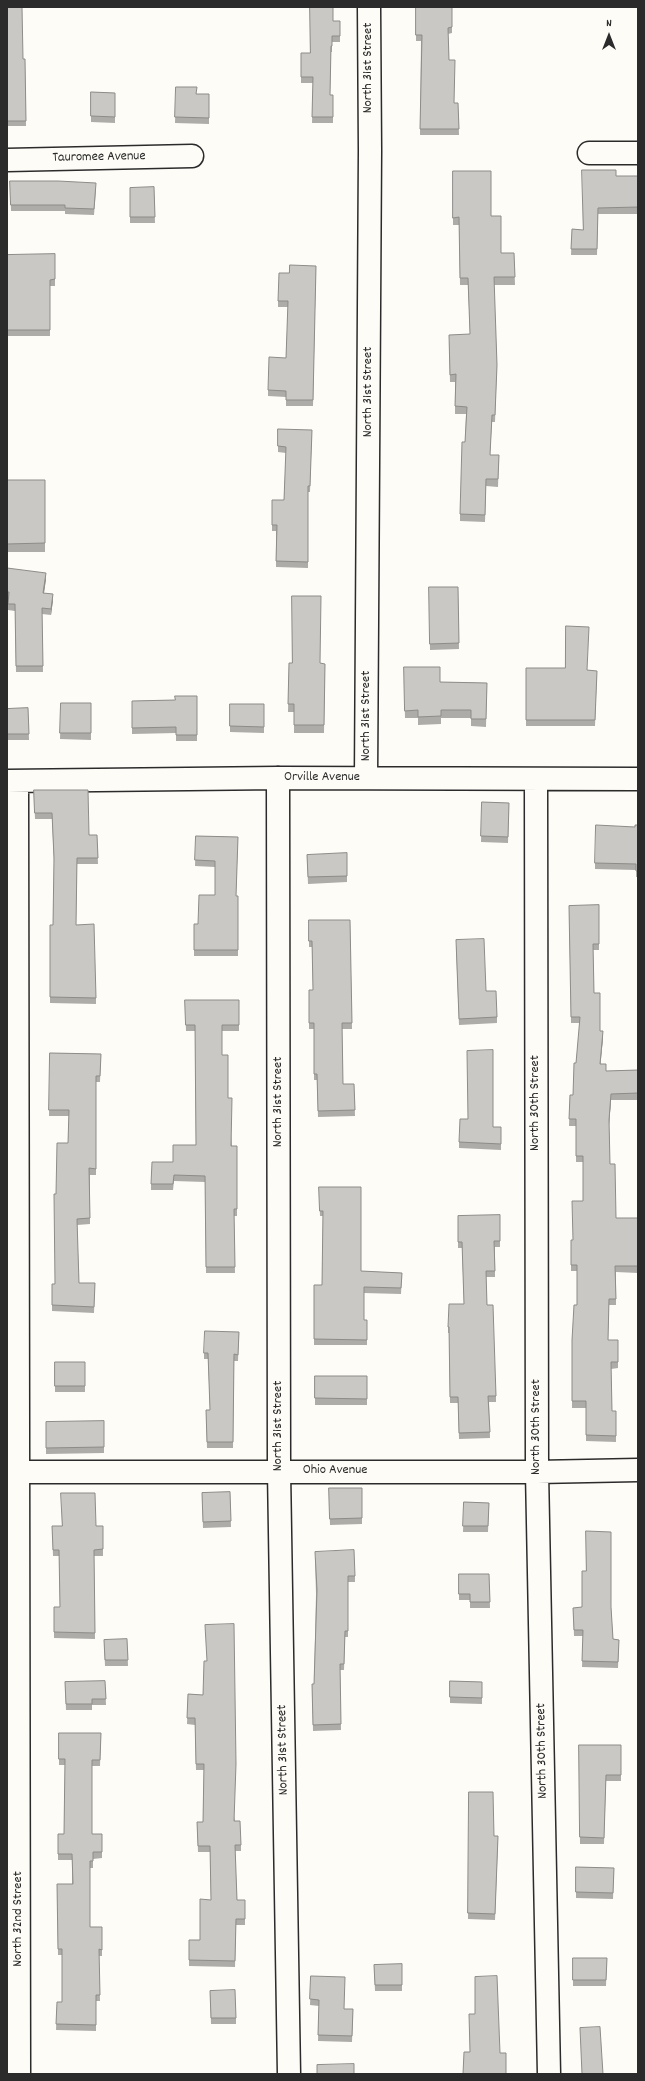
<!DOCTYPE html>
<html>
<head>
<meta charset="utf-8">
<style>
	body { margin:0 }
	#map { position:relative; width:645px; height:2081px; overflow:hidden; background:#fdfcf7; font-family:Dekko,sans-serif }
	canvas { display:block }
	.frame { position:absolute; inset:0; border:8px solid #2b2b2b; pointer-events:none }
	.north { position:absolute; left:589px; top:16px; width:40px; height:40px; -webkit-text-stroke:3px #fdfcf7; paint-order:stroke; rotate:0deg; font-size:11px; font-weight:700; line-height:16px; text-align:center; color:#2b2b2b }
	.north::after { content:''; display:block; margin:auto; width:14px; height:18px; background:#2b2b2b; clip-path:polygon(50% 0,100% 100%,50% 72%,0 100%) }
</style>
</head>
<body>
<div id="map">
<canvas width="645" height="2081"></canvas>
<div class="frame"></div>
<div class="north">N</div>
</div>
<script>
const ctx = document.querySelector('canvas').getContext('2d');
ctx.lineJoin = 'round';
function trace(path, color, width, dash) { ctx.strokeStyle = color; ctx.lineWidth = width; ctx.lineCap = dash ? 'butt' : 'round'; ctx.setLineDash(dash || []); ctx.stroke(path); }
function paint(path, color) { ctx.fillStyle = color; ctx.fill(path, 'evenodd'); }
function drawText(font, color, halo, rows, align = 'center') {
  ctx.font = font + ' Dekko,sans-serif'; ctx.lineWidth = 4; ctx.setLineDash([]); ctx.textBaseline = 'middle'; ctx.strokeStyle = halo; ctx.fillStyle = color; for (const [text, x, y, turn = 0] of rows) {
    ctx.save(); ctx.translate(x, y); ctx.rotate((+turn || 0) * Math.PI / 180); ctx.textAlign = isNaN(turn) ? turn : align; if (halo) ctx.strokeText(text, 0, 0); ctx.fillText(text, 0, 0); ctx.restore();
  }
}
const minor = new Path2D(`
	M589,153H638
	M7,160L192,156
	M278,778L279,1471L289,2074
	M366,778L370,151L369,7
	M536,780L537,1472L549,2074
	M7,781L278,778L638,779
	M17,781L19,2074
	M7,1472H537L638,1470`);
trace(minor, '#2b2b2b', 25);
trace(minor, '#fdfcf7', 22);
paint(new Path2D(`
	M7,7L23,59H25L26,126H7Z
	M297,7H333V21H340V42H332V52H331L330,95H333V123H312L313,83H301V53H310V8H297Z
	M416,7H452V33L448,34L449,60L454,103H458L459,135H420L421,41H416Z
	M176,87L197,94H209V124L175,123Z
	M91,92L115,93V123L91,122Z
	M453,171L491,216L501,253H514L515,285H494L497,365L495,422H492L490,455H499L498,487L486,486L485,522L460,521V514L465,442L466,414H455V382H450L449,342L470,334L468,285H460L459,225H453Z
	M616,176H638V214H598L597,255H571L572,229L583,230Z
	M10,181L96,189L94,215L65,214V211H11Z
	M154,187L155,223H130V188Z
	M55,254V286H50V336H7V255Z
	M316,266L313,406H286V397L268,396V390L286,358L288,307H278V301L289,273Z
	M312,430L310,492H308V568L276,567V531H272V500H284L286,453L278,452V446Z
	M7,480H45V552H7Z
	M7,568L46,579L44,593L53,600L51,615L42,614L43,672H16L15,611L8,610V598H7Z
	M429,587H458L459,649L430,650Z
	M289,663L325,664L324,733H294V712H288Z
	M404,667L440,682L487,683L486,727L471,726V718H441V724L418,725V718H405Z
	M526,668L597,671L595,726H526Z
	M197,696V741H176V733L132,734V701L175,700Z
	M61,703H91V740L60,739Z
	M230,704H264V733L230,732Z
	M28,708L29,740H7V709Z
	M34,790L89,835H97L98,864H77L76,925L96,998V1004L50,1003V925H53L54,863L52,819H35Z
	M482,802L509,803L508,843L481,842Z
	M638,825V877H636V870L595,869V863Z
	M196,836L238,837L236,896H238V956H194V924H198L215,895V867L195,866Z
	M347,853V882L308,884L307,855Z
	M599,905V950H593L594,993L600,1031L603,1038L600,1064L606,1071L638,1070V1100H611L609,1125L610,1164L616,1218H638V1273L616,1272V1305H609L608,1340H618V1368L611,1369L612,1411H616V1442L586,1441V1408H572V1340L577,1305V1271H571V1240H573L583,1201V1162H576V1126H569L570,1095H573L580,1023H571L569,906Z
	M309,920H350L352,1029H342L343,1084H354L355,1116L318,1117L317,1080H314V1029H309V990H313L312,947H309Z
	M456,946L486,991L497,1017V1023L459,1025Z
	M185,1000H239V1031H222V1055L228,1098L232,1146H237V1216H234L235,1273H206L205,1182L174,1181L173,1190H151V1184L173,1162L196,1145L195,1031H186Z
	M50,1053L101,1054L100,1082H96V1175H90V1224L77,1225L79,1283H95L94,1313L52,1311V1284H55L56,1194L68,1143L69,1116H49Z
	M493,1127H501V1150L459,1148V1142Z
	M319,1187L361,1271L402,1273L401,1294L364,1293V1320H367V1345H314V1285H322L323,1216H320Z
	M500,1215V1247H495V1277H486L487,1305L496,1396V1402H489L490,1438L459,1439L458,1403H450L449,1333H448V1327L464,1304L462,1248H458V1216Z
	M239,1332L238,1361H234L233,1448H207L206,1410H210L208,1359H204V1353Z
	M55,1362H85V1392H55Z
	M315,1376H367V1405H315Z
	M104,1421V1453L46,1454V1422Z
	M329,1488H362V1524L330,1525Z
	M230,1492L231,1527L203,1528L202,1493Z
	M464,1502L489,1503L488,1532H463Z
	M52,1526H96L103,1549V1556H94L95,1639L54,1638V1607H60L59,1556H53Z
	M315,1558L355,1576V1582H348V1637H345L344,1670H340L341,1730L313,1731L312,1684H314L316,1594Z
	M459,1574H489L490,1608H470V1600H459Z
	M611,1607L613,1639L619,1640L618,1668L582,1667L583,1636H574L573,1608Z
	M127,1639L128,1666H105L104,1640Z
	M206,1661L235,1821L241,1845V1851H235L237,1900H245V1925H236L235,1967L189,1966V1940H200L211,1900L210,1852H198L197,1822H203L204,1770H196L195,1725L187,1724L188,1694L203,1695Z
	M105,1681L106,1705H92V1710H66L65,1682Z
	M450,1681L482,1682V1704L450,1703Z
	M59,1733H101L100,1766H92V1834H102V1858L93,1859V1868H90V1927H102V1956H99L100,2001H96V2031L56,2030L57,2002H62V1955H58L57,1884H72V1860H58V1834H64L65,1765H59Z
	M579,1745H621V1781H606L604,1844H580Z
	M469,1792L494,1836L498,1842L495,1920L468,1919Z
	M576,1867L614,1868L613,1899L576,1898Z
	M573,1958H607L606,1986H573Z
	M402,1964V1991H375L374,1965Z
	M311,1976L344,2009H353L352,2042L318,2041L319,2006L310,2005Z
	M210,1991L236,2018V2024H211Z`), '#adaca9');
paint(new Path2D(`
	M46,573V579L43,599V593Z
	M53,594V600L51,615V609Z
	M603,1031V1038L600,1070V1064Z
	M611,1094V1100L609,1126V1120Z`), '#8d8c89');
const building = new Path2D(`
	M7,7H22L23,59H25L26,121H7Z
	M310,7H333V21H340V36H332V46H331L330,95H333V117H312L313,77H301V53H310Z
	M416,7H452V27L448,28L449,60H455L454,103H458L459,129H420L422,35H416Z
	M176,87H197L196,94H209V118L175,117Z
	M91,92L115,93V117L91,116Z
	M582,170H616V176H638V207L598,208L597,249H571L572,229L583,230Z
	M453,171H491V216H501V253H514L515,277H494L497,365L495,415H492L490,455H499L498,479H486L485,515L460,514L462,442H465L467,407L455,406L456,374L450,375L449,335L470,334L468,278H460L459,217L453,218Z
	M10,181H58L96,183L94,209L65,208V205H11Z
	M154,187L155,217H130V188Z
	M55,254V279L50,280V330H7V255Z
	M290,265L316,266L313,400H286V391L268,390L269,357L286,358L288,301H278L279,273H289Z
	M278,429L312,430L310,486H308V562L276,561L277,525H272V500H284L286,447L278,446Z
	M7,480H45V543L7,544Z
	M7,568L46,573L43,593L53,594L51,609L42,608L43,666H16L15,604H8L9,592H7Z
	M429,587H458L459,643L430,644Z
	M292,596H321L320,663L325,664L324,725H294V704H288L289,663H292Z
	M566,626L589,627L587,670L597,671L595,720H526V668H565Z
	M404,667H440V682L487,683L486,719H471V710H441V716L418,717V710L405,711Z
	M175,696H197V735H176V727L132,728V701L175,700Z
	M61,703H91V733H60Z
	M230,704H264V727L230,726Z
	M28,708L29,734H7V709Z
	M34,790H88L89,835H97L98,858H77L76,925L94,924L96,998L50,997V925H53L54,858L52,813H35Z
	M482,802L509,803L508,837L481,836Z
	M596,825L635,827V825H638V871H636V864L595,863Z
	M196,836L238,837L236,896H238V950H194V924H198L199,895H215V861L195,860Z
	M347,853V876L308,877L307,855Z
	M599,905V944H593L594,993H600V1031H603L600,1064H606V1071L638,1070V1093L611,1094L609,1120L610,1164H615L616,1218H638V1266H615L616,1299H609L608,1340H618V1362H611L612,1411H616V1436L586,1435V1401H572V1340L574,1305H577V1265H571V1240H573L572,1201H583V1156H576V1119H569L570,1095H573L574,1063H576L580,1017H571L569,906Z
	M309,920H350L352,1023H342L343,1084H354L355,1110L318,1111L317,1074H314V1023H309V990H313L312,941H309Z
	M484,939L486,991H496L497,1017L459,1019L456,940Z
	M185,1000H239V1025H222V1055H228V1098H232L231,1146H237V1209H234L235,1267H206L205,1176L174,1175L173,1184H151L152,1162H173V1145H196L195,1025H186Z
	M493,1050V1127H501V1144L459,1142L460,1119H468L467,1051Z
	M50,1053L101,1054L100,1076H96V1169L89,1168L90,1218L77,1219L79,1283H95L94,1307L52,1305V1284H55L54,1194H56L57,1143H68L69,1110H49Z
	M319,1187H361V1271L402,1273L401,1288L364,1287V1320H367V1340L314,1339V1285H322L323,1211H320Z
	M500,1215V1241H494L495,1271H486L487,1305H493L496,1396H488L490,1432L459,1433L458,1397H450L449,1327H448L449,1304H464L462,1242H458V1216Z
	M205,1331L239,1332L238,1355L234,1354L233,1442H207L206,1410H210L208,1353H204Z
	M55,1362H85V1386H55Z
	M315,1376H367V1399L315,1398Z
	M104,1421V1447L46,1448V1422Z
	M329,1488H362V1518L330,1519Z
	M230,1492L231,1521L203,1522L202,1493Z
	M61,1493H95L96,1526H103V1549L94,1550L95,1633L54,1632V1607H60L59,1550H53L52,1526H62Z
	M464,1502L489,1503L488,1526H463Z
	M586,1531L611,1532V1607L613,1639L619,1640L618,1662L582,1661L583,1630H574L573,1608L582,1607V1571H586Z
	M354,1550L355,1576H348V1631H345L344,1664H340L341,1724L313,1725L312,1684H314L317,1590L315,1552Z
	M459,1574H489L490,1602H470V1594H459Z
	M234,1624L236,1764L234,1821H240L241,1845H235L237,1900H245V1919H236L235,1961L189,1960V1940H200V1899L211,1900L210,1846H198L197,1822H203L204,1764H196L195,1718H187L188,1694L203,1695L204,1661H207L205,1625Z
	M127,1639L128,1660H105L104,1640Z
	M105,1681L106,1699H92V1704H66L65,1682Z
	M450,1681L482,1682V1698L450,1697Z
	M59,1733H101L100,1760H92V1834H102V1852H93V1861H90V1927H102V1950L99,1949L100,1995H96V2025L56,2024L57,2002H62V1949H58L57,1884H73L72,1854H58V1834H64L65,1759H59Z
	M579,1745H621V1775H606L604,1838L580,1837Z
	M469,1792H493L494,1836H498L495,1914L468,1913Z
	M576,1867L614,1868L613,1893L576,1892Z
	M573,1958H607L606,1980H573Z
	M402,1964V1985H375L374,1965Z
	M311,1976L345,1977L344,2009H353L352,2036L318,2035L319,2000L310,1999Z
	M497,1976L500,2053H506V2074H463L464,2052H470L469,2014H475V1977Z
	M235,1990L236,2018H211L210,1991Z
	M600,2027L603,2074H582L580,2028Z
	M354,2064V2074H317V2065Z`);
paint(building, '#c9c8c4');
trace(building, '#8d8c89', 1);
drawText('14px', '#2b2b2b', '#fdfcf7', [
	["North 31st Street",369,68,-90],
	["Tauromee Avenue",99,158,-1],
	["North 31st Street",369,392,-90],
	["North 31st Street",367,716,-90],
	["Orville Avenue",322,778],
	["North 31st Street",279,1102,-90],
	["North 30th Street",536,1103,-90],
	["North 31st Street",279,1426,-90],
	["North 30th Street",537,1427,-90],
	["Ohio Avenue",335,1471],
	["North 31st Street",284,1750,-91],
	["North 30th Street",543,1751,-91],
	["North 32nd Street",19,1919,-90]
]);
</script>
</body>
</html>
